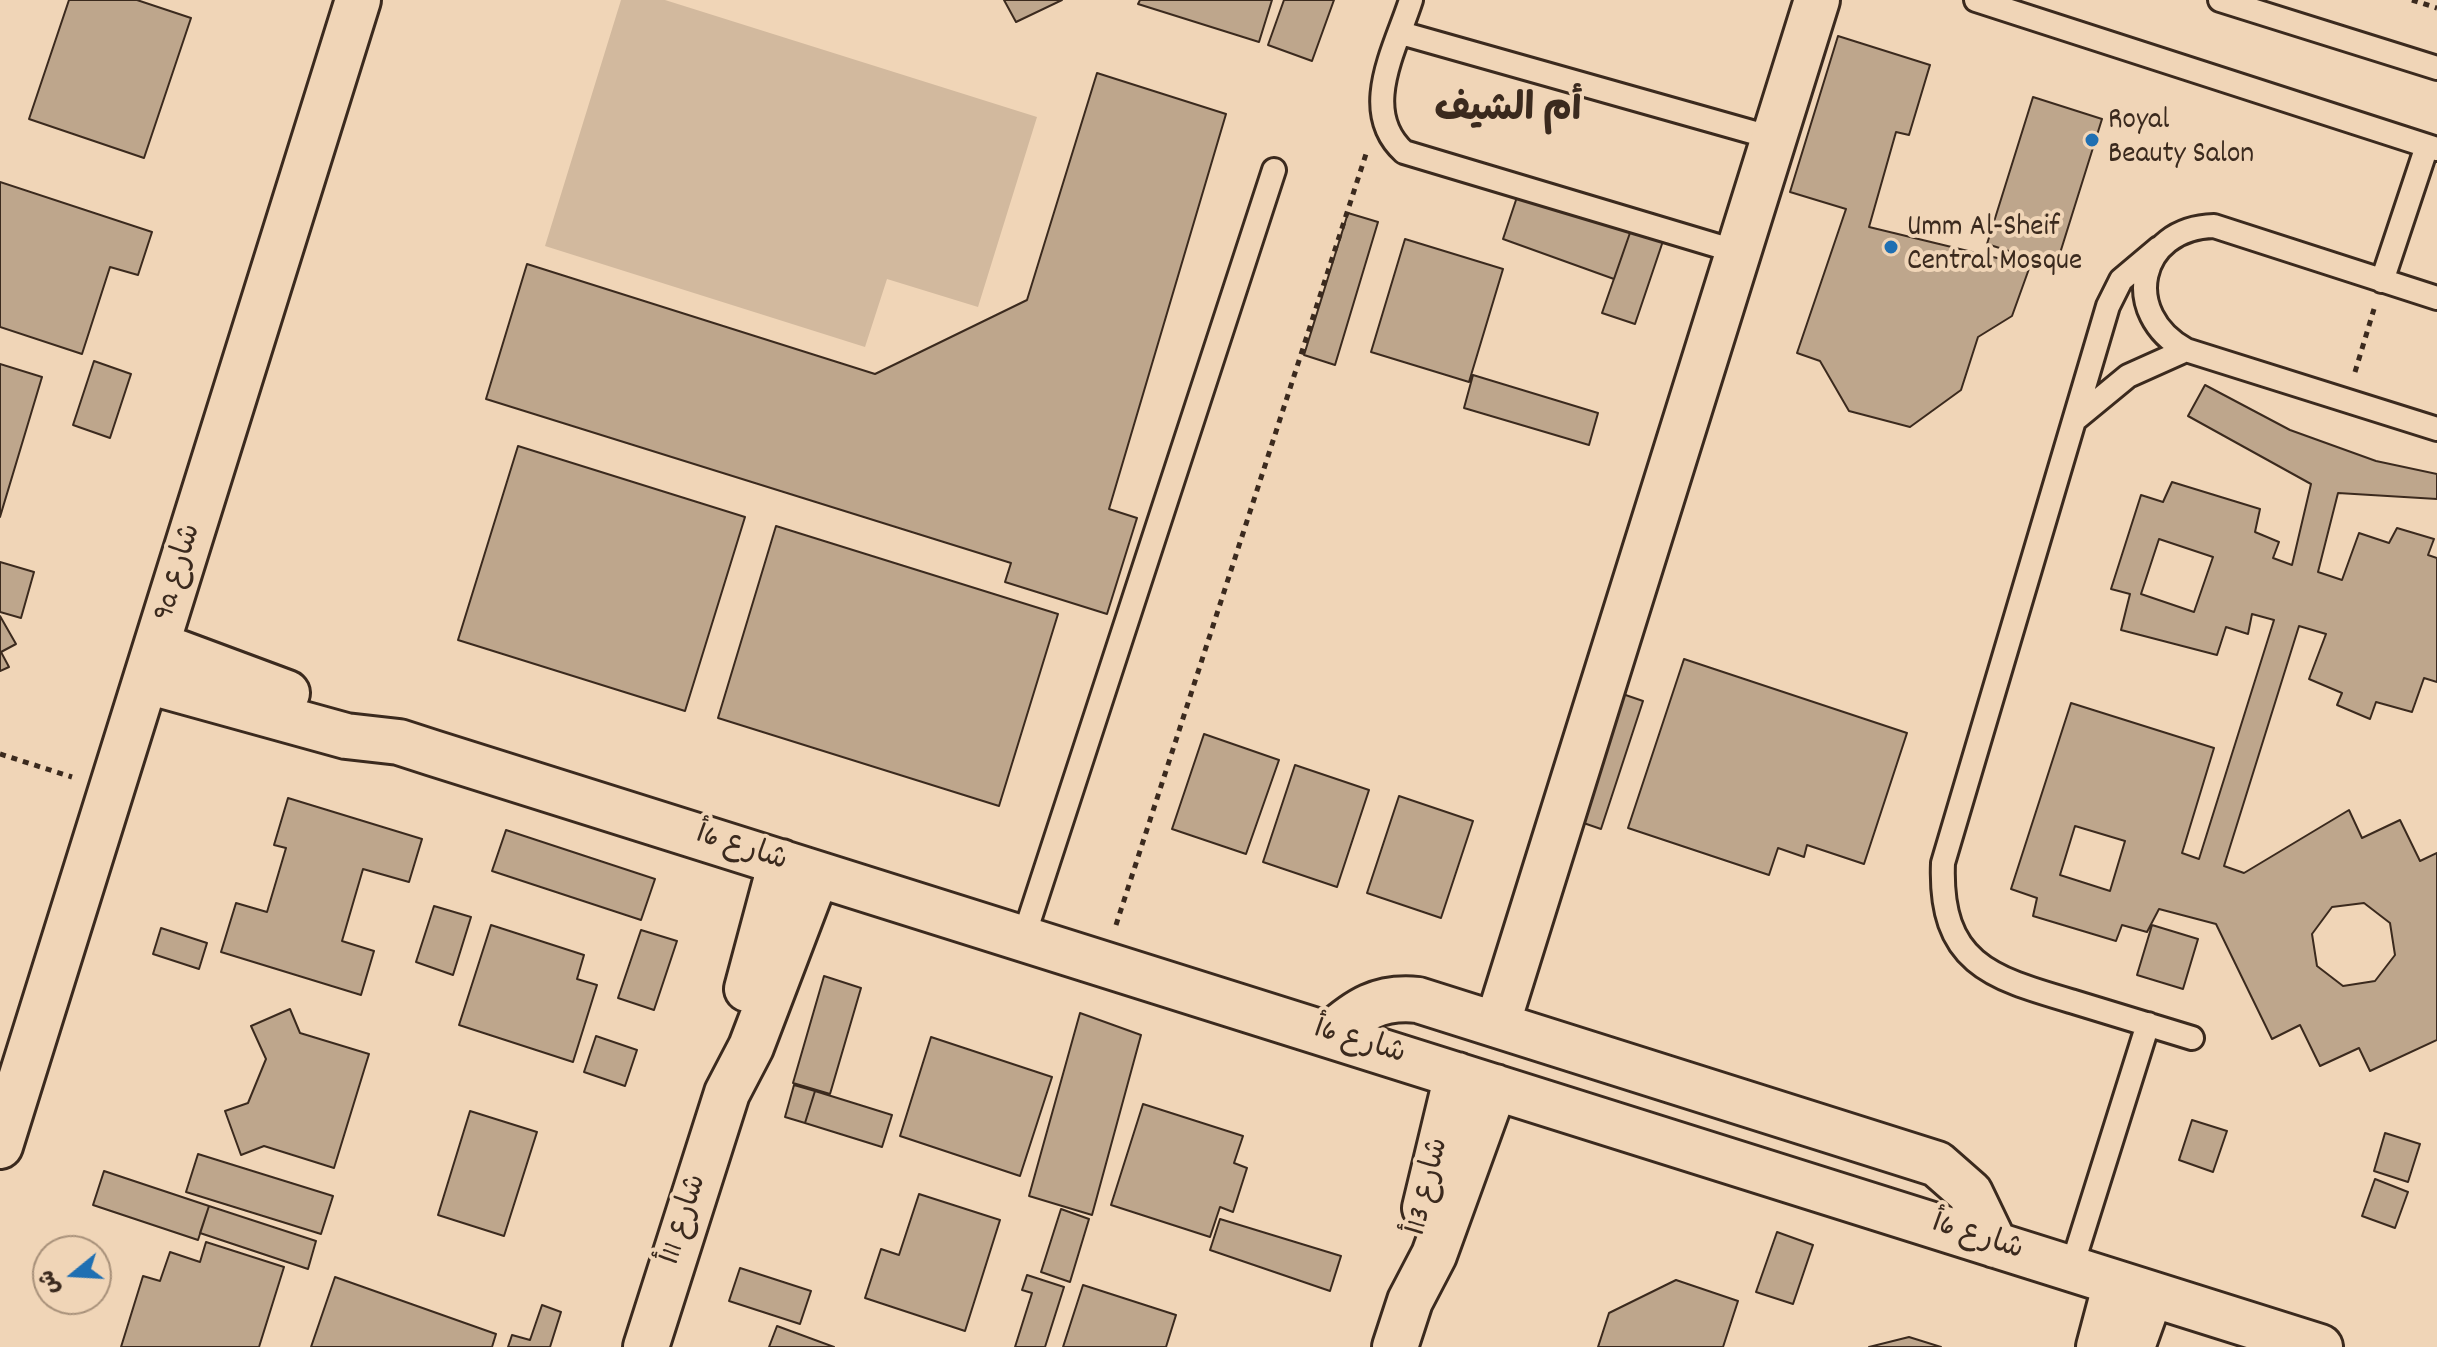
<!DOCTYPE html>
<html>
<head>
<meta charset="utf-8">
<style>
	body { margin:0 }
	#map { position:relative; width:2437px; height:1347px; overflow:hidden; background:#f0d5b7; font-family:Dekko,"Playpen Sans Arabic",sans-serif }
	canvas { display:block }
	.north { position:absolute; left:32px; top:1235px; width:80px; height:80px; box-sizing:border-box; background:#f0d5b7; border:2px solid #a8917a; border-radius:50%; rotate:252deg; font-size:22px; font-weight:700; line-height:32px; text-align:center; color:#3b2a1e }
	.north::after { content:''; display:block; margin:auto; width:28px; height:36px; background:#1f6fb2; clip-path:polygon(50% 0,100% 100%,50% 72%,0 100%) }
</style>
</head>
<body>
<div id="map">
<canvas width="2437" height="1347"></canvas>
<div class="north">ش</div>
</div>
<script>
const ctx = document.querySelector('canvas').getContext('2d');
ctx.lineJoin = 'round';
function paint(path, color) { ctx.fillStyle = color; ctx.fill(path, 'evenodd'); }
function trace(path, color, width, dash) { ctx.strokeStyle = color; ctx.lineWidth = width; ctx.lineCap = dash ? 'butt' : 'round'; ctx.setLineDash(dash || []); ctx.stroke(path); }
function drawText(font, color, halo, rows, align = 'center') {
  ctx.font = font + ' Dekko,"Playpen Sans Arabic",sans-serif'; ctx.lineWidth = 8; ctx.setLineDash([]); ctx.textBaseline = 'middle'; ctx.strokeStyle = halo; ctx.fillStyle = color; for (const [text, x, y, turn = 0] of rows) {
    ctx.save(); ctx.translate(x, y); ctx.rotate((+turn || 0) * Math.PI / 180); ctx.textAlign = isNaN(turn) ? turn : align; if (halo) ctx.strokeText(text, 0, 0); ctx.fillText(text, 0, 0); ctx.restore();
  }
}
paint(new Path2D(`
	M621,0H665L1037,117L978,307L887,279L865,347L545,246Z`), '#d2b99e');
const building = new Path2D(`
	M69,0H137L191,18L144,158L29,119Z
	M1004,0H1062L1016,22Z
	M1140,0H1272L1259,42L1138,4Z
	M1284,0H1334L1312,61L1268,45Z
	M1838,36L1930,65L1909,135L1896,132L1869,227L2030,266L2012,316L1978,337L1961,390L1910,427L1849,411L1820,361L1797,353L1846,209L1790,192Z
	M1097,73L1226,114L1109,509L1137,518L1107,614L1005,582L1011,563L486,399L527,264L875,374L1027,300Z
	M2033,97L2102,119L2056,266L1987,244Z
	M0,182L152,232L138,275L110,267L82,354L0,327Z
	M1519,191L1631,230L1614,279L1503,239Z
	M1348,213L1378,222L1335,365L1304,355Z
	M1631,230L1663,241L1635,324L1602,313Z
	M1405,239L1503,269L1469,382L1371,352Z
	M94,361L131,374L110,438L73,425Z
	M0,364L42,377L0,517Z
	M1473,375L1598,413L1589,445L1464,408Z
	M2205,385L2290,430L2376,461L2437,474V499L2338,493L2318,572L2342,580L2359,533L2389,543L2397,528L2434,539L2428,555L2437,558V682L2424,678L2412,712L2376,702L2370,719L2337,705L2342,693L2309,679L2326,634L2299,626L2224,866L2244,873L2349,810L2362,838L2400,820L2420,861L2437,853V1040L2370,1071L2359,1048L2320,1066L2300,1025L2272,1039L2216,924L2159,909L2147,932L2122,925L2116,941L2033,916L2037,898L2011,889L2071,703L2214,748L2182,853L2199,859L2274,620L2252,614L2248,634L2226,627L2217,655L2121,630L2130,594L2111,589L2141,495L2163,502L2172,482L2260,509L2255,532L2279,542L2273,558L2292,565L2311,484L2188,416ZM2159,539L2213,557L2194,612L2141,594ZM2075,826L2125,841L2110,891L2060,875ZM2364,903L2390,923L2395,955L2375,981L2343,986L2317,966L2312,934L2332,907Z
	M518,446L745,517L685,711L458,640Z
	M776,526L1058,614L999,806L718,718Z
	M0,562L34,572L21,618L0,612Z
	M0,616L16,644L1,652L9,667L0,671Z
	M1684,659L1907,733L1864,864L1807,845L1804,857L1778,848L1769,875L1628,828Z
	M1611,690L1643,701L1601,829L1569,818Z
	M1204,734L1279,760L1246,854L1172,829Z
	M1295,765L1369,790L1337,887L1263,862Z
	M1399,796L1473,821L1441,918L1367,893Z
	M288,798L422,839L409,882L363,869L342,941L374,951L361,995L221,952L236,903L267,912L286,848L274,845Z
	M506,830L655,879L641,920L492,871Z
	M434,906L471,917L453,975L416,962Z
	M491,925L584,955L577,979L597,985L573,1062L459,1025Z
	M2152,925L2198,939L2183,989L2137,975Z
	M161,928L207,943L199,969L153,954Z
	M641,930L677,941L654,1010L618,998Z
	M824,976L861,988L830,1094L793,1083Z
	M290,1009L300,1033L369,1054L334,1168L264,1146L241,1155L225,1111L248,1103L266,1059L251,1026Z
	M1080,1013L1141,1035L1092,1215L1029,1196Z
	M596,1036L637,1050L625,1086L584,1072Z
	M931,1037L1052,1077L1020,1176L900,1136Z
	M794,1085L815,1091L805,1123L785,1117Z
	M815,1091L892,1115L882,1147L805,1123Z
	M1143,1104L1243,1136L1234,1163L1247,1168L1233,1212L1220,1207L1210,1237L1111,1205Z
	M470,1111L537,1132L504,1236L438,1215Z
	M2192,1120L2227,1131L2213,1172L2179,1160Z
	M2385,1133L2420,1144L2408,1182L2374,1171Z
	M198,1154L333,1196L321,1234L186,1192Z
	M104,1171L209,1206L198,1240L93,1205Z
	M2375,1179L2408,1192L2395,1228L2362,1216Z
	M919,1194L1000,1220L965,1331L865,1298L881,1249L899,1255Z
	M209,1206L316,1241L308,1269L200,1233Z
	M1061,1209L1089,1219L1070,1282L1041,1272Z
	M1220,1219L1341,1256L1330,1291L1210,1250Z
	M1777,1232L1813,1245L1793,1304L1756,1292Z
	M206,1242L284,1267L259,1347H121L143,1276L160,1281L170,1252L200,1262Z
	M740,1268L811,1291L800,1324L729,1301Z
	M1027,1275L1064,1287L1045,1347H1015L1032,1293L1022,1290Z
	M335,1277L496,1334L492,1347H311Z
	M1676,1280L1738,1301L1723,1347H1598L1609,1313Z
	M1083,1285L1176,1315L1166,1347H1063Z
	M542,1305L561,1312L550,1347H508L512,1335L530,1340Z
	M777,1326L834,1347H769Z
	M1909,1337L1941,1347H1869Z`);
paint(building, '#bea68c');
trace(building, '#3b2a1e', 2);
const service = new Path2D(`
	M1411,0C1395,50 1359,111 1404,152L1738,252
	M1976,0L2437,149
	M2220,0L2437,68
	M1401,33L1773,138
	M2159,248L2121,280L2108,306L1943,863C1939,964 1992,978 2074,1002C2114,1014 2153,1026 2192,1038
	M2382,281L2427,146
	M2437,298L2214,226C2137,228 2120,314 2186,350L2437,429
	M2077,418L2128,376L2186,350
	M1023,939L1274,170
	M2071,1269L2148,1024`);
const minor = new Path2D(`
	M158,645L287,693
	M147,681L346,736L399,742L433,753L2320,1347
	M747,989L781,862
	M1497,1025L1817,0
	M1330,1035C1358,1010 1379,996 1418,1000L1937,1164L1970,1193L1995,1245
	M0,1146L358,0
	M1425,1208L1457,1075
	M646,1347L727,1093L751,1047L817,874
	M1395,1347L1410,1301L1434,1255L1495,1087
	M2099,1347L2116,1283
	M2132,1347L2151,1294`);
trace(service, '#3b2a1e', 28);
trace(minor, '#3b2a1e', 50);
trace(new Path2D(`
	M2412,0L2437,8
	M2355,372L2374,309
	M0,754L72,777
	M1116,925L1366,154`), '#3b2a1e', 5, [6, 6]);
trace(service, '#f0d5b7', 22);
trace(minor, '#f0d5b7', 44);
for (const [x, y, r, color] of [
	[2092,140,8,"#1f6fb2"],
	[1891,247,8,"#1f6fb2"]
]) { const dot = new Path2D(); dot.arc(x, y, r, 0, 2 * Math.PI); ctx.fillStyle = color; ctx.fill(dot); trace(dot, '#f0d5b7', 3); }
drawText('30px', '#3b2a1e', '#f0d5b7', [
	["Royal",2108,123],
	["Beauty Salon",2108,157],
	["Umm Al-Sheif",1907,230],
	["Central Mosque",1907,264]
], 'left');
drawText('30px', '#3b2a1e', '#f0d5b7', [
	["9a شارع",180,573,-73],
	["شارع 6أ",741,850,18],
	["شارع 6أ",1359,1044,17],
	["شارع 13أ",1430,1187,-76],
	["شارع 11أ",686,1220,-72],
	["شارع 6أ",1977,1239,18]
]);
drawText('bold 38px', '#3b2a1e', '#f0d5b7', [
	["أم الشيف",1508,114]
]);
</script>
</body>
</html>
